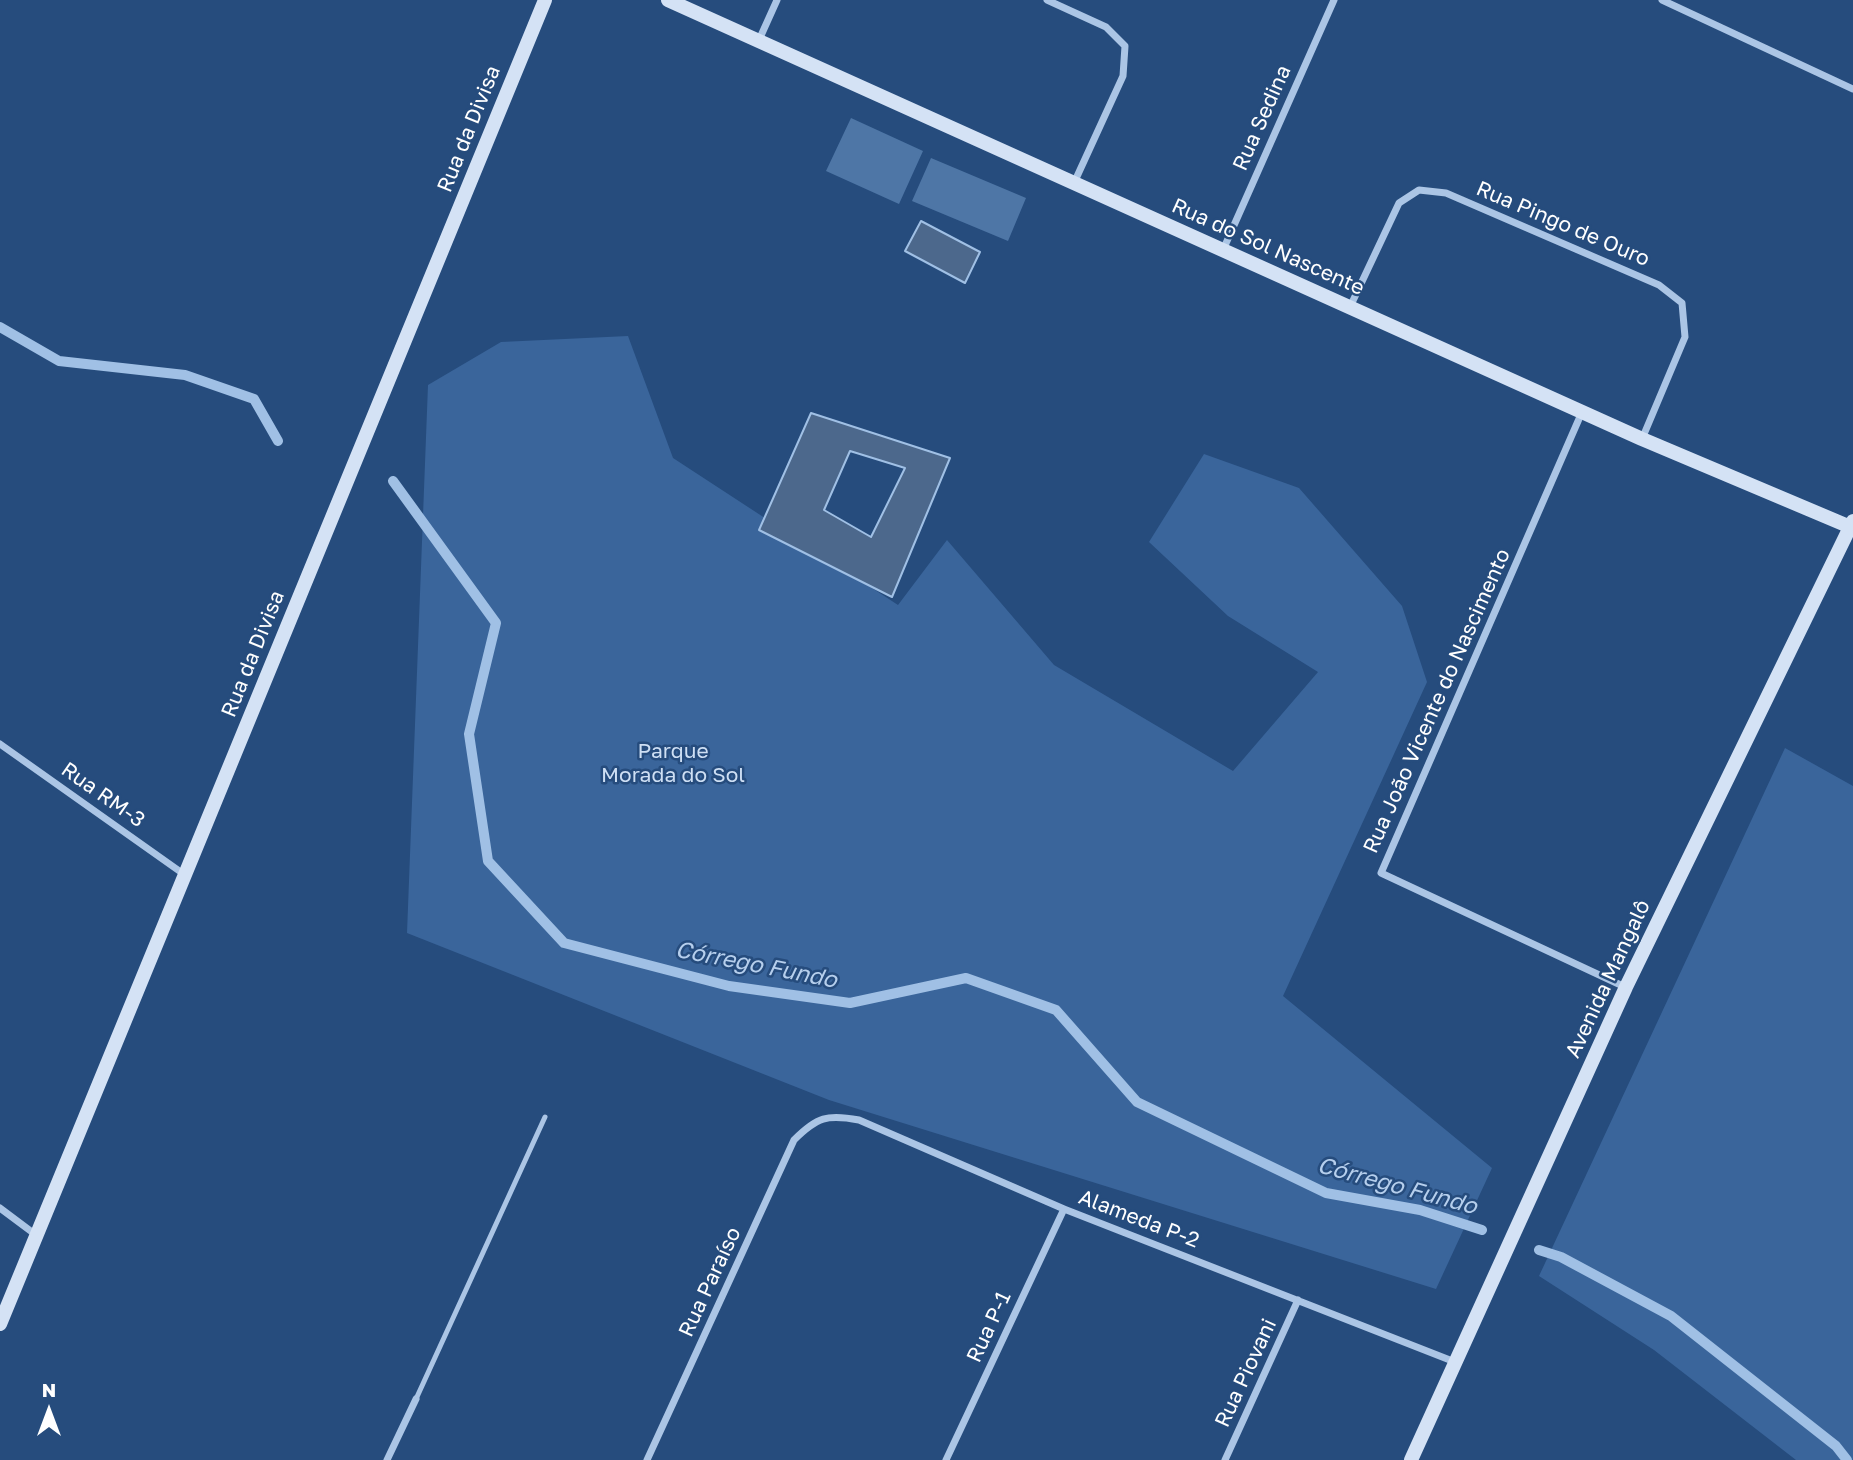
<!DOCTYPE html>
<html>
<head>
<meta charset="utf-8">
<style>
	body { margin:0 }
	#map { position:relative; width:1853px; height:1460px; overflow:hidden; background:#264c7d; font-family:"Golos Text",sans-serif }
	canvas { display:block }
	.north { position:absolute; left:14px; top:1376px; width:70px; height:70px; -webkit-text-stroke:5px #264c7d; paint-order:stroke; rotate:0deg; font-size:19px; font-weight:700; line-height:28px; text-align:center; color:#fff }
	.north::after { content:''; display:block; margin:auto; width:24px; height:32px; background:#fff; clip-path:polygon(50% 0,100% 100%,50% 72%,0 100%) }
</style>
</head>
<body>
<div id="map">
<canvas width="1853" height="1460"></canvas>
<div class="north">N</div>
</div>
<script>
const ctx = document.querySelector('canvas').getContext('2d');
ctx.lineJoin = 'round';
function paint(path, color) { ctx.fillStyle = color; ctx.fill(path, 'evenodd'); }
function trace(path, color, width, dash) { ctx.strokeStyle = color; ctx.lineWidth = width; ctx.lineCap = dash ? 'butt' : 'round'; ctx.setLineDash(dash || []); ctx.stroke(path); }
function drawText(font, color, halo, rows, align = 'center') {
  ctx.font = font + ' "Golos Text",sans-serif'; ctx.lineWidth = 5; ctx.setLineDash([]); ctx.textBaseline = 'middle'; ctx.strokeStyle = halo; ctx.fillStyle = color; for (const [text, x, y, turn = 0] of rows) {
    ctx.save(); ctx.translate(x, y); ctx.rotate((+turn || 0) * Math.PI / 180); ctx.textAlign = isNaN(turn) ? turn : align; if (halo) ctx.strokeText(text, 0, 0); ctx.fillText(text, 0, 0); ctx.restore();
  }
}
paint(new Path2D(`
	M628,336L673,458L898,605L947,540L1054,665L1233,771L1318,672L1228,616L1149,542L1204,454L1299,488L1402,606L1427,682L1283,996L1492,1168L1436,1289L829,1100L407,933L428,385L501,342Z
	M1785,748L1853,786V1460H1796L1654,1350L1539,1276Z`), '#3a659b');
const water = new Path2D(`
	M921,221L980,252L965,283L905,251Z
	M811,413L950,458L892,597L759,530ZM850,451L905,468L871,537L824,510Z`);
paint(water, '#4c688c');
trace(water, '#a0c0e5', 2);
trace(new Path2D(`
	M0,327L59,361L185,375L254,399L278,441
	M393,481L496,623L469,734L488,861L564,943L729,986L850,1003L966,978L1056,1010L1137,1102L1326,1193L1420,1210L1482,1230
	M1539,1250L1561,1257L1671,1316L1836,1446L1847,1460`), '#a0c0e5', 10);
paint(new Path2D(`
	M851,118L923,151L899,204L826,171Z
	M931,158L1026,198L1008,241L912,201Z`), '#4e76a6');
trace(new Path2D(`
	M416,1399L545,1117`), '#abc5e5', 5);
trace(new Path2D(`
	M1047,0L1106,27L1125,46L1123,76L1074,183
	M1662,0L1853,89
	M759,40L777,0
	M1223,250L1334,0
	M1350,307L1399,203L1419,190L1446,193L1659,285L1682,303L1685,337L1642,439
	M1582,412L1381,873L1625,987
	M0,744L185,875
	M0,1208L36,1235
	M387,1460L416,1399
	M647,1460L794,1140C817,1117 827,1114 859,1120L1064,1209L1455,1362
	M946,1460L1064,1209
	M1225,1460L1298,1300`), '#abc5e5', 7);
trace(new Path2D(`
	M668,0L1642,439L1853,528
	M0,1324L545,0
	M1411,1460L1626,987L1853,521`), '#d4e2f5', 14);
drawText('21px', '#fff', '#264c7d', [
	["Rua Sedina",1262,118,-66],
	["Rua da Divisa",469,129,-68],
	["Rua Pingo de Ouro",1563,224,23],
	["Rua do Sol Nascente",1268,247,24],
	["Rua da Divisa",253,654,-68],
	["Rua João Vicente do Nascimento",1437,701,-66],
	["Rua RM-3",103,795,35],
	["Avenida Mangalô",1608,979,-65],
	["Alameda P-2",1139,1219,21],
	["Rua Paraíso",710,1282,-65],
	["Rua P-1",989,1327,-65],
	["Rua Piovani",1246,1373,-65]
]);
drawText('21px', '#cedff4', '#264c7d', [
	["Parque",673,751],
	["Morada do Sol",673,775]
]);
drawText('italic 23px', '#b6cfed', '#264c7d', [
	["Córrego Fundo",756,965,11],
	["Córrego Fundo",1397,1186,15]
]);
</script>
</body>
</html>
